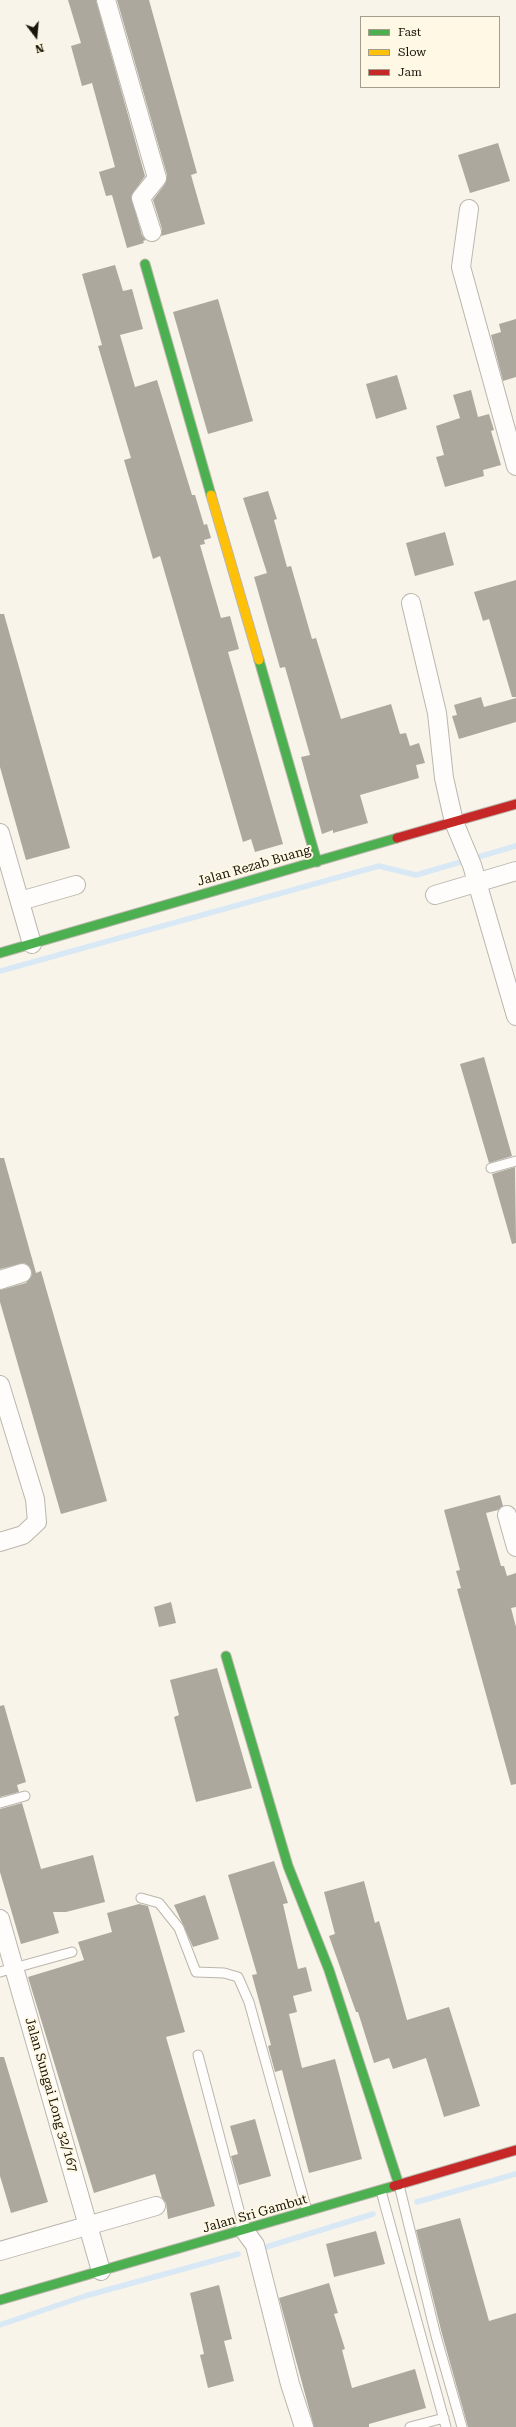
<!DOCTYPE html>
<html>
<head>
<meta charset="utf-8">
<style>
	body { margin:0 }
	#map { position:relative; width:516px; height:2427px; overflow:hidden; background:#f8f4ea; font-family:"Roboto Serif",serif }
	canvas { display:block }
	.legend { position:absolute; left:360px; top:16px; width:140px; height:72px; box-sizing:border-box; background:#fef8e4; border:1px solid #a29d8d; margin:0; padding:5px 7px; list-style:none; font-size:12px; color:#19150a }
	.legend li { display:flex; align-items:center; gap:8px; height:20px }
	.legend b { width:20px; border:1px solid #a29d8d }
	.north { position:absolute; left:16px; top:16px; width:40px; height:40px; -webkit-text-stroke:3px #fef8e4; paint-order:stroke; rotate:164deg; font-size:11px; font-weight:700; line-height:16px; text-align:center; color:#19150a }
	.north::after { content:''; display:block; margin:auto; width:14px; height:18px; background:#19150a; clip-path:polygon(50% 0,100% 100%,50% 72%,0 100%) }
</style>
</head>
<body>
<div id="map">
<canvas width="516" height="2427"></canvas>
<ul class="legend">
<li><b style="height:5px;background:#4caf50"></b>Fast</li>
<li><b style="height:5px;background:#ffc107"></b>Slow</li>
<li><b style="height:5px;background:#c62828"></b>Jam</li>
</ul>
<div class="north">N</div>
</div>
<script>
const ctx = document.querySelector('canvas').getContext('2d');
ctx.lineJoin = 'round';
function trace(path, color, width, dash) { ctx.strokeStyle = color; ctx.lineWidth = width; ctx.lineCap = dash ? 'butt' : 'round'; ctx.setLineDash(dash || []); ctx.stroke(path); }
function paint(path, color) { ctx.fillStyle = color; ctx.fill(path, 'evenodd'); }
function drawText(font, color, halo, rows, align = 'center') {
  ctx.font = font + ' "Roboto Serif",serif'; ctx.lineWidth = 4; ctx.setLineDash([]); ctx.textBaseline = 'middle'; ctx.strokeStyle = halo; ctx.fillStyle = color; for (const [text, x, y, turn = 0] of rows) {
    ctx.save(); ctx.translate(x, y); ctx.rotate((+turn || 0) * Math.PI / 180); ctx.textAlign = isNaN(turn) ? turn : align; if (halo) ctx.strokeText(text, 0, 0); ctx.fillText(text, 0, 0); ctx.restore();
  }
}
trace(new Path2D(`
	M0,971L379,866L416,875L516,846
	M417,2202L516,2174
	M263,2248L373,2214
	M0,2325L85,2296L238,2254`), '#d8e9f5', 5.5);
paint(new Path2D(`
	M68,0H96L145,176L131,196L142,235L146,240L143,241L144,243L127,248L112,195L106,196L99,172L115,167L92,83L82,86L71,46L81,43Z
	M117,0H149L197,173L191,175L205,224L161,236L162,229L153,200L165,184L167,175Z
	M498,143L510,181L470,193L458,155Z
	M115,265L123,291L132,289L143,329L120,335L135,387L157,380L192,495H195L204,525L207,524L211,538L204,540L205,544L200,545L221,618L230,616L239,649L228,652L283,844L255,852L251,839L243,842L160,556L153,559L124,460L131,458L98,346L102,345L82,274Z
	M218,299L253,421L208,434L173,312Z
	M516,319V377L503,381L491,335L501,332L499,324Z
	M397,375L407,409L376,419L366,384Z
	M471,390L478,417L489,414L494,430L491,431L501,465L483,470L484,476L445,487L436,457L444,455L436,426L460,418L453,395Z
	M268,491L277,519L274,520L287,567L291,566L312,639L316,638L341,719L391,704L400,734L406,733L410,746L419,743L425,763L416,765L419,778L360,795L368,823L333,833V830L322,834L301,757L310,755L285,667L280,668L254,577L267,573L243,498Z
	M445,532L454,565L415,576L406,543Z
	M516,580V697H512L489,619L483,621L474,592Z
	M0,614H4L70,848L26,860L0,767Z
	M481,697L484,707L516,698V722L459,739L452,716L457,715L454,705Z
	M484,1057L512,1156L489,1163L460,1064Z
	M0,1158H4L36,1273L41,1271L107,1501L61,1514L0,1302V1290L26,1283L32,1275L29,1266L24,1263L0,1269Z
	M515,1167L516,1243L512,1244L492,1174Z
	M500,1495L503,1506L498,1510L486,1513L501,1566H504L507,1576L516,1573V1607L511,1608L516,1627V1784L511,1785L457,1589L461,1588L456,1571L460,1570L444,1510Z
	M171,1602L176,1623L159,1627L154,1607Z
	M217,1668L252,1788L196,1802L174,1717L179,1715L170,1680Z
	M4,1705L26,1782L17,1785L19,1792L0,1797V1706Z
	M22,1803L41,1869L93,1855L105,1902L66,1912H53L59,1933L21,1944L0,1872V1809Z
	M274,1861L288,1903L283,1904L298,1969L306,1967L312,1991L293,1996L297,2012L289,2014L302,2068L335,2059L362,2159L309,2173L282,2070L275,2072L268,2046L271,2045L252,1975L257,1974L228,1875Z
	M364,1881L375,1923L379,1921L407,2020L449,2007L480,2106L444,2117L426,2058L393,2069L389,2058L374,2063L358,2012H356L329,1936L335,1934L324,1892Z
	M205,1895L219,1939L193,1947L174,1905Z
	M139,1904L148,1906L185,2032L166,2037L215,2206L168,2219L166,2203L162,2198L155,2174L94,2193L28,1977L84,1960L78,1942L112,1932L107,1913Z
	M0,2057H4L48,2202L11,2213L0,2176Z
	M255,2119L271,2176L239,2185L231,2156L238,2154L230,2126Z
	M460,2218L489,2321L516,2313V2427H468L442,2334L416,2230Z
	M376,2231L385,2264L334,2277L326,2244Z
	M329,2283L338,2313L334,2314L345,2349L342,2350L352,2388L415,2369L426,2408L369,2424V2427H314L279,2298Z
	M219,2285L232,2339L224,2341L234,2381L208,2388L200,2355L204,2354L190,2293Z`), '#aca89d');
const lane = new Path2D(`
	M491,1168L516,1161
	M0,1803L25,1796
	M141,1898L159,1903L179,1928L196,1972L224,1973L238,1977L249,2002L307,2211
	M0,1972L72,1952
	M198,2055L244,2229
	M399,2185L436,2336L462,2427
	M381,2191L446,2427
	M410,2427L444,2418`);
const street = new Path2D(`
	M106,0L157,178L141,198L152,232
	M469,209L461,267L516,466
	M411,603L437,713L444,778L454,822L472,865L516,1016
	M0,833L32,944
	M435,895L516,871
	M20,901L76,885
	M0,1280L22,1273
	M0,1385L35,1499L37,1522L23,1535L0,1542
	M507,1515L516,1547
	M0,1919L101,2271
	M244,2230L255,2245L290,2384L304,2427
	M0,2251L156,2206`);
const fast = new Path2D(`
	M145,264L211,495
	M259,660L317,862
	M0,953L397,838
	M226,1656L288,1866L329,1970L399,2185
	M0,2300L394,2186`);
const slow = new Path2D(`
	M211,495L259,660`);
const jam = new Path2D(`
	M397,838L516,804
	M394,2186L516,2150`);
trace(lane, '#bab6ac', 11);
trace(street, '#bab6ac', 20);
trace(fast, '#bab6ac', 11);
trace(slow, '#bab6ac', 11);
trace(jam, '#bab6ac', 11);
trace(lane, '#fefdfc', 9);
trace(street, '#fefdfc', 18);
trace(fast, '#4caf50', 9);
trace(slow, '#ffc107', 9);
trace(jam, '#c62828', 9);
drawText('13px', '#19150a', '#fef8e4', [
	["Jalan Rezab Buang",254,866,-16],
	["Jalan Sungai Long 32/167",51,2095,74],
	["Jalan Sri Gambut",255,2214,-16]
]);
</script>
</body>
</html>
